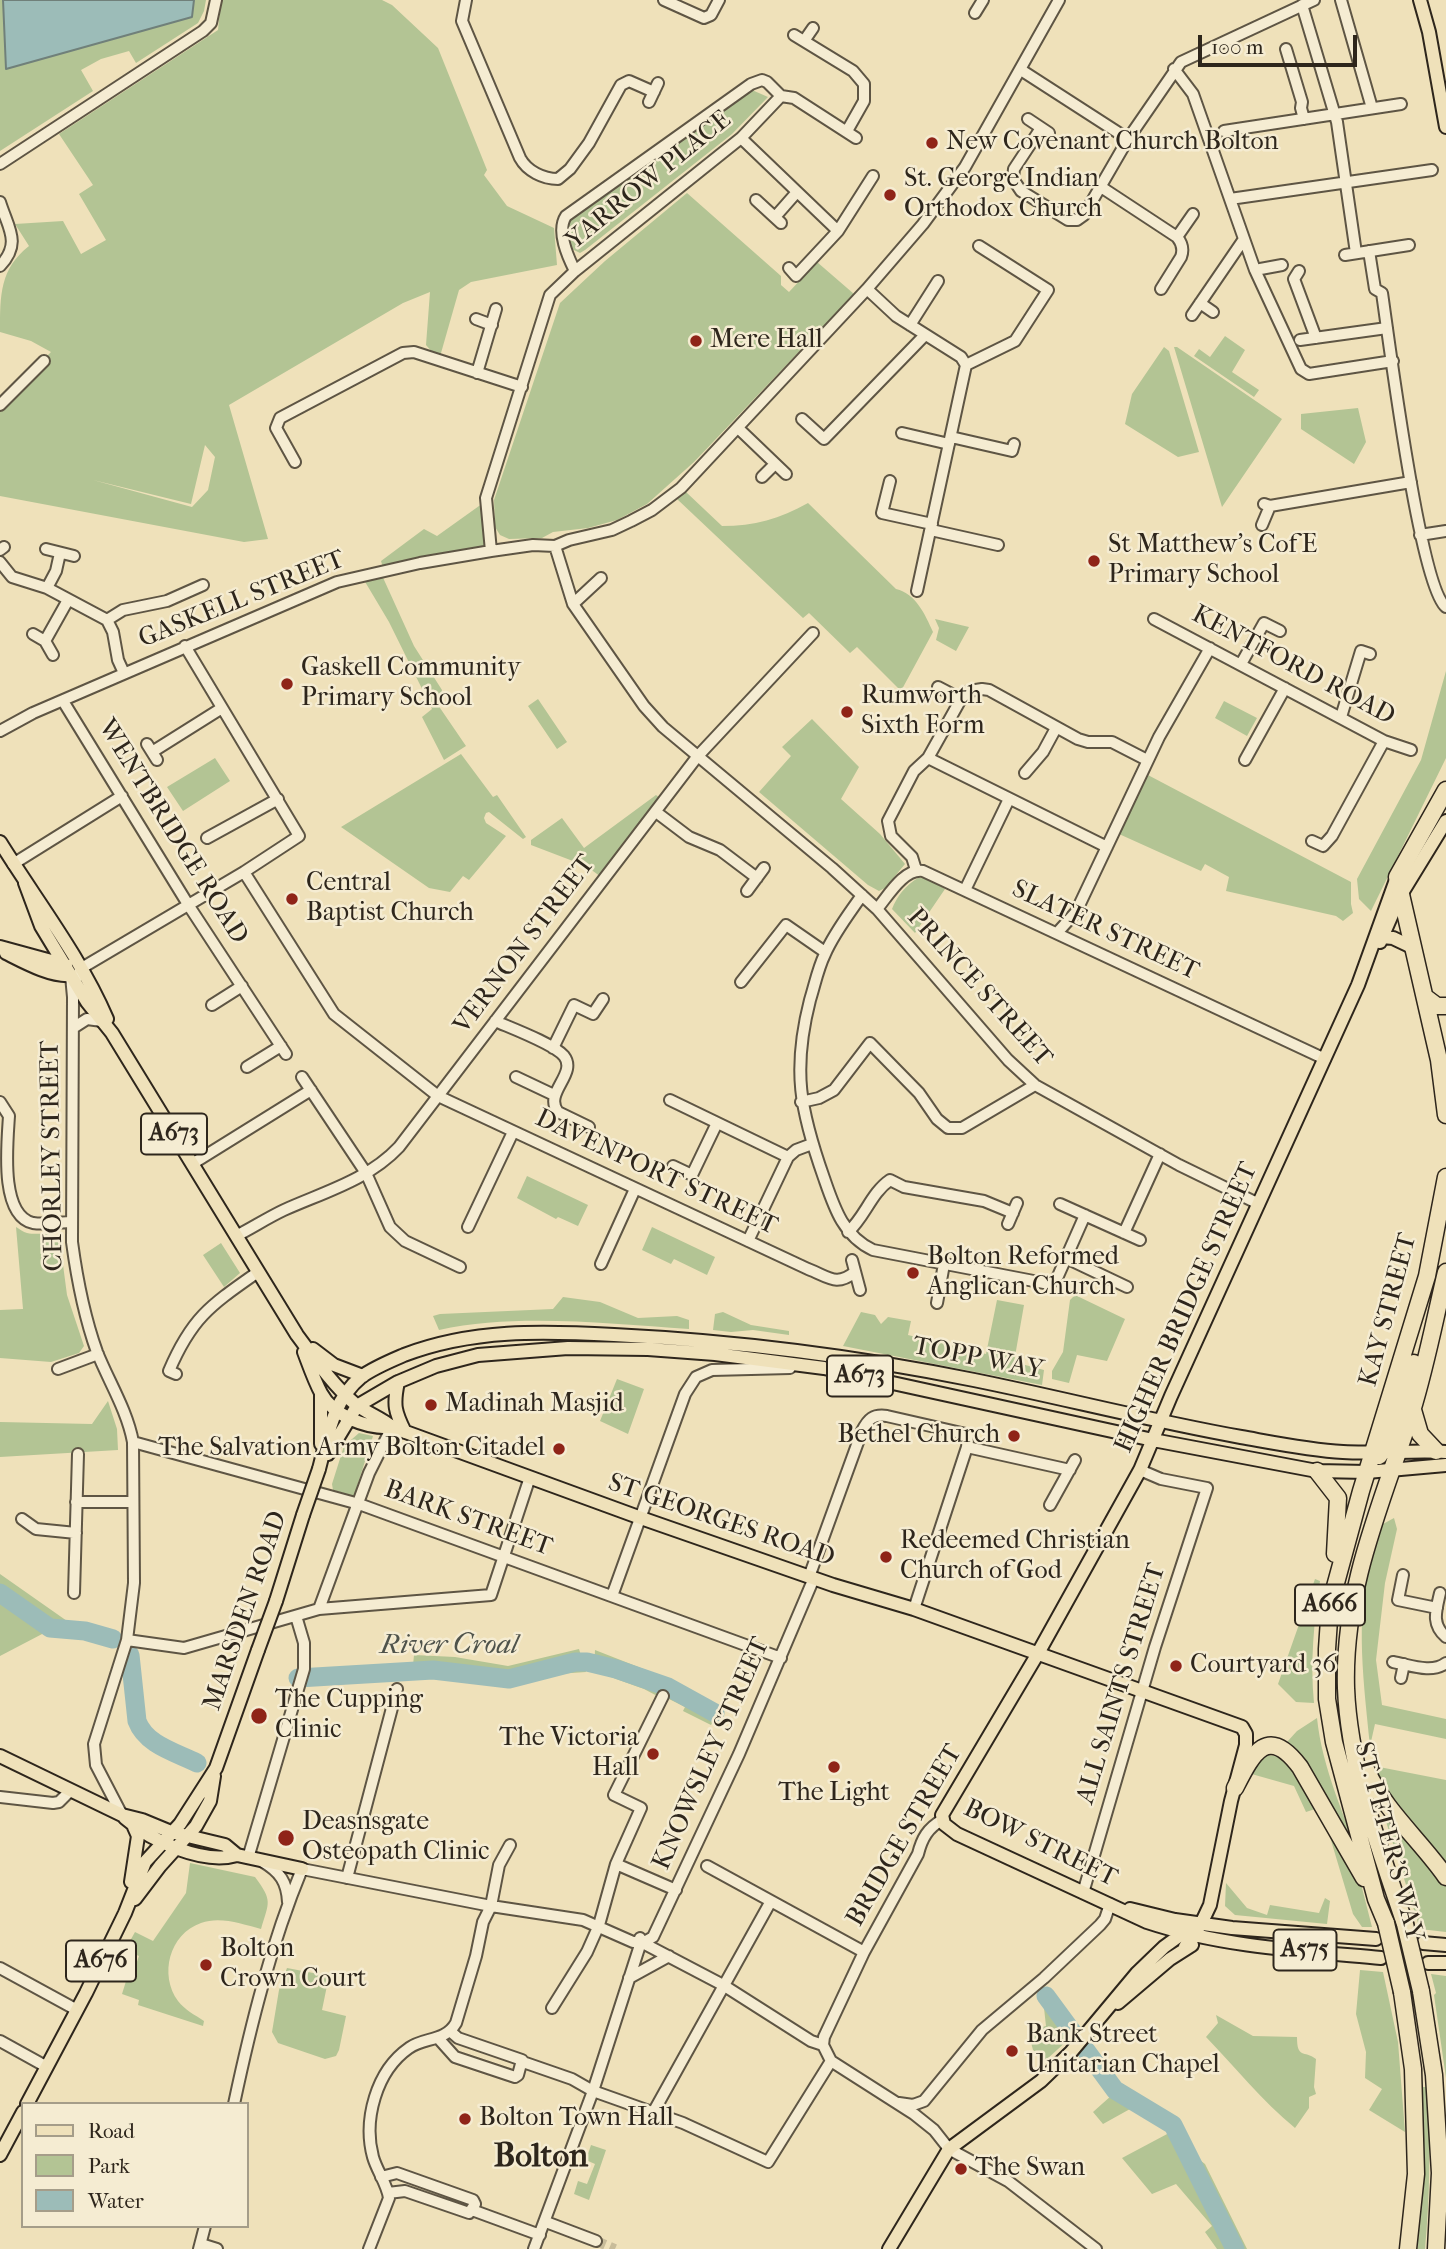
<!DOCTYPE html>
<html>
<head>
<meta charset="utf-8">
<style>
	body { margin:0 }
	#map { position:relative; width:1446px; height:2249px; overflow:hidden; background:#efe1ba; font-family:"IM FELL French Canon",serif }
	canvas { display:block }
	.legend { position:absolute; left:21px; top:2102px; width:228px; height:126px; box-sizing:border-box; background:#f5ecd2; border:2px solid #a59d89; margin:0; padding:9px 12px; list-style:none; font-size:21px; color:#2e261c }
	.legend li { display:flex; align-items:center; gap:14px; height:35px }
	.legend b { width:35px; border:2px solid #a59d89 }
	.scale { position:absolute; left:1198px; top:35px; width:159px; height:32px; box-sizing:border-box; border:4px solid #2e261c; border-top:0; padding-left:9px; font-size:21px; line-height:24px; white-space:nowrap; color:#2e261c; -webkit-text-stroke:5px #f5ecd2; paint-order:stroke }
</style>
</head>
<body>
<div id="map">
<canvas width="1446" height="2249"></canvas>
<ul class="legend">
<li><b style="height:9px;background:#efe1ba"></b>Road</li>
<li><b style="height:19px;background:#b3c494"></b>Park</li>
<li><b style="height:19px;background:#9cbcb8"></b>Water</li>
</ul>
<div class="scale">100 m</div>
</div>
<script>
const ctx = document.querySelector('canvas').getContext('2d');
ctx.lineJoin = 'round';
function paint(path, color) { ctx.fillStyle = color; ctx.fill(path, 'evenodd'); }
function trace(path, color, width, dash) { ctx.strokeStyle = color; ctx.lineWidth = width; ctx.lineCap = dash ? 'butt' : 'round'; ctx.setLineDash(dash || []); ctx.stroke(path); }
function drawText(font, color, halo, rows, align = 'center') {
  ctx.font = font + ' "IM FELL French Canon",serif'; ctx.lineWidth = 5; ctx.setLineDash([]); ctx.textBaseline = 'middle'; ctx.strokeStyle = halo; ctx.fillStyle = color; for (const [text, x, y, turn = 0] of rows) {
    ctx.save(); ctx.translate(x, y); ctx.rotate((+turn || 0) * Math.PI / 180); ctx.textAlign = isNaN(turn) ? turn : align; if (halo) ctx.strokeText(text, 0, 0); ctx.fillText(text, 0, 0); ctx.restore();
  }
}
paint(new Path2D(`
	M0,0H3L6,68L191,17L194,0H206L204,11L198,23L136,63L129,51L101,59L81,70L93,91L0,151Z
	M221,0H382L392,5L438,48L487,170L484,175L507,206L554,228L557,265L471,282L459,290L439,360L426,345L430,292L403,303L229,405L268,539L244,542L0,496V404L51,352L31,341L0,332C0,294 0,269 29,246L15,224L63,221L81,254L106,240L79,194L93,185L59,134L218,30ZM205,445L215,457L208,490L192,507L93,480L191,504Z
	M752,90L768,97L732,134L585,250L580,253L572,249L567,229L571,218Z
	M687,193L781,276V285L789,292L817,262L854,294L694,462L647,504L617,520L588,528L553,532L542,538L509,539L500,535L495,527L494,500L560,303L605,261Z
	M1225,336L1245,350L1232,372L1259,390L1254,397L1194,356L1199,349L1210,357Z
	M1164,347L1169,351L1199,452L1178,457L1125,424L1132,394Z
	M1174,347H1177L1282,419L1222,507Z
	M1358,408L1366,442L1354,464L1301,429V414Z
	M686,492L722,526C754,526 780,519 808,503L896,589C916,594 925,614 933,632L901,691L857,647L850,653L809,613L803,618L677,499Z
	M486,501L491,551L384,571L381,561L424,529L437,536Z
	M380,571L414,646L442,690L438,705L466,746L444,760L422,717L432,709L389,622L361,575Z
	M935,619L969,627L956,651L936,640L939,628Z
	M1446,671V758L1371,911L1359,899L1357,879L1421,760Z
	M538,699L567,742L557,749L528,706Z
	M1224,701L1257,718L1247,736L1215,718Z
	M812,719L859,767L841,799L880,834L905,864L885,888L879,891L868,885L759,792L791,756L782,747Z
	M461,754L493,797L497,795L526,837L523,839L489,812L486,813L484,818L486,823L506,836L469,880L463,876L450,892L429,888L341,827Z
	M215,758L230,781L183,811L167,787Z
	M1146,774L1351,882V904L1353,913L1343,921L1336,916L1226,891L1229,877L1205,864L1201,871L1119,834Z
	M656,795L664,801L604,879L586,866L531,845V840L562,818L584,848Z
	M918,878H926L945,889L915,933L892,909C897,896 906,885 918,878Z
	M527,1176L588,1205L578,1226L558,1217L556,1219L517,1198Z
	M16,1227C20,1229 23,1232 27,1233C41,1236 51,1229 60,1242L67,1295L84,1346L79,1353L51,1362L0,1358V1310L23,1309Z
	M652,1227L715,1257L707,1275L674,1259L671,1264L642,1250Z
	M221,1243L240,1273L224,1287L203,1255Z
	M1075,1295L1125,1319L1107,1361L1077,1355L1069,1383L1052,1379V1371L1063,1352L1070,1300Z
	M563,1297L600,1302L638,1318L677,1316L689,1320V1329C608,1324 518,1313 439,1330L433,1316L440,1314L553,1309Z
	M997,1300L1024,1305L1014,1362L1044,1370L1042,1385L843,1346L861,1312L875,1315L881,1324L888,1317L911,1321L908,1335L986,1354Z
	M723,1312L751,1325L789,1331V1335L753,1330L731,1332L713,1330L715,1314Z
	M617,1379L644,1389L628,1434L600,1421Z
	M108,1401L117,1429L118,1450L0,1457V1422L92,1424Z
	M359,1433L373,1436L354,1496L333,1490L332,1484L344,1446Z
	M1394,1518L1397,1529L1385,1583L1376,1660L1382,1705L1446,1719V1739L1375,1724L1370,1746C1364,1685 1355,1620 1370,1560C1374,1548 1378,1536 1383,1524Z
	M0,1574L67,1621L0,1656Z
	M1315,1579L1320,1581C1314,1622 1310,1661 1314,1703L1296,1702L1278,1684Z
	M579,1649L586,1672L543,1675L516,1686L505,1687L436,1675L412,1676L414,1655L455,1657L508,1666Z
	M595,1650L669,1679L720,1708L711,1725L683,1711L685,1707L665,1697L661,1698L644,1689L594,1671Z
	M1317,1718C1322,1768 1345,1817 1362,1864L1310,1768L1301,1754L1287,1742L1297,1731Z
	M1266,1755L1278,1756L1288,1762L1322,1819L1315,1809L1306,1812L1294,1786L1248,1773Z
	M1374,1766L1446,1780V1863L1387,1795Z
	M1382,1809L1421,1852L1446,1886V1932L1420,1929Z
	M1333,1836L1361,1884L1372,1927H1362L1353,1914L1330,1837Z
	M190,1863L255,1877C273,1901 269,1902 261,1929C242,1924 220,1916 201,1923C169,1934 159,1975 178,2001C185,2010 195,2015 204,2021L203,2026L138,2005L139,2000L122,1994L127,1978L131,1979L139,1956L125,1950L135,1932L153,1941L186,1893Z
	M1226,1883L1247,1908L1267,1915L1270,1905L1319,1913L1325,1898L1330,1901L1327,1924L1235,1915L1225,1906Z
	M287,1968L329,1976L322,2010L346,2016L339,2050L336,2056L325,2059L278,2043L272,2032L279,1990Z
	M1360,1970L1383,1972L1398,2042L1405,2132L1369,2110L1382,2089L1365,2078L1366,2052L1356,2014Z
	M1431,1974L1446,1976V2078L1434,1995L1436,1993Z
	M1053,1999L1072,2022L1069,2039L1046,2060L1033,2050L1028,2031L1046,2026L1044,2008Z
	M1216,2015L1253,2036L1297,2037C1297,2059 1304,2050 1316,2059L1314,2087L1316,2094L1309,2097V2108L1295,2128C1262,2101 1236,2068 1206,2037L1218,2023Z
	M1121,2087L1125,2092L1176,2120L1192,2154L1205,2164L1247,2249H1217L1205,2232L1212,2226L1176,2184L1152,2194L1122,2158L1169,2133L1167,2129L1130,2109L1103,2124L1093,2112Z
	M1422,2087H1426C1431,2141 1430,2195 1425,2249H1417L1423,2183Z
	M591,2145L606,2150L589,2200L574,2194L578,2181L587,2184L595,2164L586,2160Z`), '#b3c494');
const water = new Path2D(`
	M3,0H194L192,17L6,69Z`);
paint(water, '#9cbcb8');
trace(water, '#70807a', 2);
trace(new Path2D(`
	M0,1593L50,1628L85,1631L113,1639
	M130,1655L137,1721C146,1745 175,1752 197,1763
	M298,1678L433,1670L509,1679L575,1662H587L616,1669L668,1687L715,1713
	M1046,1996L1115,2090L1173,2125L1235,2249`), '#9cbcb8', 19);
trace(new Path2D(`
	M596,2241L615,2249`), '#c8bc9a', 10, [10, 5]);
const minor = new Path2D(`
	M466,0L462,21L520,158C527,171 543,179 558,179L570,169L589,143L621,85L629,81L654,92
	M664,0L704,18L711,15L719,0
	M1341,0L1372,108
	M1302,5L1337,122L1356,253
	M975,13L983,0
	M794,35L853,71L864,84V101L847,131
	M804,41L813,28
	M1286,49L1302,102L1301,108L1304,119
	M1174,69L1193,94L1255,270L1301,369L1309,374L1393,361
	M1021,70L1128,139
	M781,96L794,98L856,138
	M649,102L658,83
	M1028,119L1049,133
	M1041,128L1014,169L1013,179L1021,191L1068,220H1077L1084,215L1128,139L1181,62L1314,0
	M1224,131L1401,104
	M741,138L838,231
	M0,164L203,31L211,23L216,0
	M1101,187L1177,237C1182,243 1184,249 1181,257L1161,289
	M1230,199L1432,170
	M756,200L781,223
	M0,202C8,228 22,243 0,266
	M775,217L797,192
	M1177,237L1193,214
	M1369,251L1375,289L1382,293C1389,340 1420,588 1446,607
	M1345,255L1409,245
	M789,268L796,276L838,231L873,176
	M1255,270L1282,265
	M575,271C568,257 556,231 566,216L751,84L762,80L767,82L781,96
	M1299,271L1294,279L1316,338
	M867,289L896,316L961,357L966,365
	M1200,303L1213,312
	M1192,315L1244,239
	M476,319L492,325
	M910,325L938,281
	M1300,340L1387,328
	M966,365L1015,341L1048,290L979,246
	M477,373L496,309
	M0,405L44,361
	M802,419L824,439L925,335
	M738,428L786,474
	M902,433L949,444
	M951,437L1012,451L1014,444
	M295,462L276,428L280,418L403,353L414,352L522,387
	M762,477L775,464
	M890,481L882,513L932,524
	M1264,504L1270,506L1411,482
	M1262,525L1270,506
	M931,530L998,545
	M1420,535L1446,531
	M555,546L573,604L644,706L663,727L832,868L877,909L1008,1060L1035,1085L1179,1165L1259,1204
	M46,549L74,556
	M0,550L4,547
	M491,551L486,498L550,295L575,271L741,138L781,96
	M0,562L12,577L47,588L107,620L113,632L118,660L124,673
	M47,588L56,571L60,553
	M917,591L966,365
	M573,604L601,578
	M1154,619L1384,741L1411,750
	M107,620L123,610L167,601L203,585
	M33,634L45,641L53,655
	M45,641L68,600
	M1241,664L1264,623L1280,631
	M938,687L961,699
	M63,701L189,906L286,1054
	M1341,717L1361,651L1370,654
	M0,731L33,713L337,582L420,563L491,551L533,545L555,546L569,540L612,530L631,521L652,510L681,488L867,289L923,224L965,167L1059,0
	M147,744L157,760
	M152,752L222,708
	M928,758L1107,847
	M1245,760L1285,688
	M1025,773L1043,752L1056,728
	M656,812L689,837L720,850L757,878
	M207,838L278,799
	M1312,841L1323,846L1332,836L1384,741
	M13,864L122,796
	M916,870L912,857L891,836L888,821L914,771L928,758L961,699L969,691L982,689L989,690L1078,739L1088,742H1112L1147,760
	M244,872L334,1014L438,1096L808,1269C829,1277 836,1287 855,1272
	M965,890L1009,799
	M747,891L764,868
	M862,895C849,914 834,933 825,954C818,968 815,984 810,1000C792,1070 800,1110 824,1178C834,1207 843,1236 873,1250L1044,1283L1054,1281L1058,1276L1085,1215
	M877,909C888,896 904,868 923,871L1325,1059
	M1057,933L1076,912L1159,737L1210,648
	M71,976L73,997L72,1242C77,1279 84,1316 97,1352C109,1382 127,1410 133,1442L134,1583L127,1640L94,1744L96,1765L122,1815
	M79,976L80,969L244,872L299,836L185,646
	M741,982L786,925L825,952
	M212,1005L242,986
	M495,1021C511,1028 554,1044 564,1056C578,1074 543,1093 558,1112L589,1127
	M73,1028L87,1019L102,1021
	M553,1048L574,1005L593,1014L603,999
	M247,1067L281,1046
	M302,1077L366,1173L390,1227L405,1241L460,1267
	M516,1077L554,1095
	M670,1100L788,1157
	M0,1102L9,1116C7,1147 0,1215 33,1223C45,1225 60,1222 72,1222
	M801,1102L819,1098L834,1090L870,1043L919,1093L937,1119L948,1128H962L1035,1085
	M192,1164L311,1090
	M673,1166L692,1175L717,1123
	M1060,1204L1140,1240
	M1008,1224L1017,1203
	M468,1227L513,1132
	M848,1232C865,1217 871,1193 890,1180L904,1187L984,1201L1013,1213
	M1124,1233L1160,1154
	M236,1236C252,1228 267,1218 284,1210C324,1192 368,1180 399,1147L697,757L813,633
	M748,1241L788,1157L796,1150L812,1144
	M1066,1258L1127,1287
	M852,1260L860,1290
	M601,1264L635,1189
	M937,1303L944,1264
	M58,1369L98,1354
	M176,1374L169,1371C192,1317 211,1305 258,1272
	M133,1442L359,1504L781,1658
	M967,1447L1070,1470
	M76,1502H133
	M1050,1505L1075,1460
	M22,1519L36,1529L76,1533
	M1403,1575L1398,1600L1437,1608
	M809,1577L862,1431C868,1419 873,1414 887,1416L966,1434L968,1436L967,1447L914,1609
	M74,1593L78,1454
	M1440,1593C1436,1611 1431,1624 1446,1637
	M612,1596L685,1394L696,1377L712,1370L790,1368
	M319,1609L369,1473L392,1427
	M127,1640L184,1648L319,1609L491,1595L530,1477
	M1393,1662C1410,1665 1432,1674 1446,1663
	M1401,1678L1404,1664
	M0,1797L53,1803L59,1802L70,1791
	M248,1858L304,1669V1643L296,1616
	M263,1862C280,1872 287,1882 288,1902
	M616,1864L676,1890
	M707,1866L864,1952
	M347,1878L397,1689
	M1083,1893L1155,1647L1207,1488L1161,1479L1140,1470
	M641,1942L723,1985L811,2041L823,2045
	M0,1968L77,2010
	M629,1978L669,1956
	M552,2008L587,1952L599,1925L616,1864L641,1808L614,1795L663,1696
	M438,2038L455,2057L515,2077L518,2075L522,2060L458,2038L450,2031
	M0,2041L47,2067
	M823,2045L831,2061L914,2114L934,2130L949,2149L1008,2181L1096,2249
	M823,2045L824,2037L864,1952L918,1854C922,1838 928,1828 942,1820
	M523,2062L572,2079L593,2091L683,2123L768,2162L831,2061
	M899,2103L913,2105L924,2101L982,2030L1044,1978L1100,1925L1105,1919L1110,1904
	M234,2104C251,2024 271,1944 302,1869L491,1906L583,1920L633,1942H644L653,1937L739,1754L814,1578
	M654,2111L771,1901
	M381,2177L397,2173L473,2200L475,2204L469,2213L405,2191L388,2193
	M472,2210L540,2235
	M546,2222L596,2241
	M201,2244L217,2249
	M199,2249L205,2226
	M369,2249L389,2198C387,2184 377,2171 373,2157C363,2120 376,2071 409,2048C424,2037 445,2042 456,2023L476,1956L483,1922L491,1906L499,1865L510,1845
	M534,2249L593,2091L641,1942L640,1938`);
const major = new Path2D(`
	M1420,0L1429,32L1446,127
	M0,842C36,900 80,956 107,1019
	M25,883L41,926L87,1002L112,1033L297,1335C315,1359 332,1384 354,1403C366,1413 380,1417 392,1427L641,1518L833,1585L914,1609L1242,1727L1246,1734V1745L1231,1801L1210,1905L1201,1924L1185,1947
	M1382,937L1393,938L1412,947
	M1380,942L1400,896L1446,821
	M0,947L66,965
	M6,953C24,962 51,977 71,975
	M313,1349L334,1365L363,1376
	M304,1352C309,1365 314,1380 321,1393C333,1416 367,1429 392,1427
	M398,1382C393,1405 395,1412 405,1432
	M321,1444V1395
	M328,1454L357,1406L398,1382L436,1366L478,1355L568,1348L648,1349L715,1354L824,1368L1153,1440L1317,1471L1367,1472L1446,1465
	M319,1469C328,1435 333,1400 361,1377C373,1368 390,1361 404,1355C472,1329 542,1331 614,1335C735,1341 855,1356 974,1380C1063,1398 1151,1421 1241,1437C1275,1443 1309,1450 1343,1452C1377,1454 1412,1450 1446,1452
	M276,1601L303,1515
	M0,1756L122,1815L142,1820L171,1832L225,1845L237,1855L302,1869
	M125,1818C151,1841 203,1865 237,1855
	M131,1882L138,1836L134,1827
	M135,1899L160,1866L196,1826L210,1801L214,1776
	M1130,1909L1175,1920L1232,1928L1376,1939
	M1423,1943L1446,1945
	M1381,1958C1303,1951 1222,1947 1147,1922L957,1834L944,1824L942,1815L1037,1655L1140,1470L1171,1396L1358,985L1397,877
	M1428,1963H1446
	M1118,2003L1170,1959L1192,1945
	M27,2104L86,1993L125,1913L145,1862L180,1824L216,1768L258,1650
	M0,2155L23,2112
	M889,2249L949,2149L1041,2081L1071,2052L1137,1973L1164,1947L1186,1931`);
const highway = new Path2D(`
	M1446,790L1397,877L1439,1060L1446,1115
	M1425,997L1437,1006H1446
	M1413,1410L1420,1434L1436,1451
	M1379,1456L1391,1435L1414,1363
	M1317,1471L1338,1498L1335,1554
	M1367,1771C1385,1811 1421,1841 1446,1877
	M1235,1788C1252,1755 1267,1723 1300,1767L1364,1878
	M1386,1923L1376,1899L1334,1742L1327,1699V1649L1330,1605L1361,1491L1427,1276L1446,1177
	M1405,1924C1380,1850 1349,1767 1346,1688C1343,1588 1382,1503 1412,1411C1426,1366 1435,1318 1446,1272
	M1421,1991L1434,2075L1440,2173L1436,2249
	M1402,1992L1413,2069L1416,2174L1408,2249`);
trace(minor, '#5e5544', 14);
trace(major, '#2e261c', 16);
trace(highway, '#2e261c', 19);
trace(minor, '#f5ecd2', 10);
trace(major, '#efe1ba', 12);
trace(highway, '#efe1ba', 16);
const majorBridge = new Path2D(`
	M303,1515L319,1469
	M258,1650L276,1601`);
const highwayBridge = new Path2D(`
	M1386,1923L1402,1992
	M1405,1924L1421,1991`);
trace(majorBridge, '#2e261c', 16, []);
trace(highwayBridge, '#2e261c', 19, []);
trace(majorBridge, '#efe1ba', 12);
trace(highwayBridge, '#efe1ba', 16);
for (const [x, y, r, color] of [
	[932,143,7,"#8f2418"],
	[890,195,7,"#8f2418"],
	[696,341,7,"#8f2418"],
	[1094,561,7,"#8f2418"],
	[287,684,7,"#8f2418"],
	[847,712,7,"#8f2418"],
	[292,899,7,"#8f2418"],
	[913,1273,7,"#8f2418"],
	[431,1405,7,"#8f2418"],
	[1014,1436,7,"#8f2418"],
	[559,1449,7,"#8f2418"],
	[886,1557,7,"#8f2418"],
	[1176,1666,7,"#8f2418"],
	[259,1716,9,"#8f2418"],
	[653,1754,7,"#8f2418"],
	[834,1767,7,"#8f2418"],
	[286,1838,9,"#8f2418"],
	[206,1965,7,"#8f2418"],
	[1012,2051,7,"#8f2418"],
	[465,2119,7,"#8f2418"],
	[961,2169,7,"#8f2418"]
]) { const dot = new Path2D(); dot.arc(x, y, r, 0, 2 * Math.PI); ctx.fillStyle = color; ctx.fill(dot); trace(dot, '#f5ecd2', 2.5); }
for (const [x, y, w] of [
	[174,1134,66],
	[860,1376,66],
	[1330,1605,70],
	[1305,1950,63],
	[101,1961,70]
]) { const box = new Path2D(); box.roundRect(x - w / 2, y - 20.5, w, 41, 5); ctx.fillStyle = '#f5ecd2'; ctx.fill(box); trace(box, '#2e261c', 2); }
drawText('bold 24px', '#2e261c', null, [
	["A673",174,1134],
	["A673",860,1376],
	["A666",1330,1605],
	["A575",1305,1950],
	["A676",101,1961]
]);
drawText('26px', '#2e261c', '#f5ecd2', [
	["New Covenant Church Bolton",946,143],
	["St. George Indian",904,180],
	["Orthodox Church",904,210],
	["Mere Hall",710,341],
	["St Matthew's CofE",1108,546],
	["Primary School",1108,576],
	["Gaskell Community",301,669],
	["Primary School",301,699],
	["Rumworth",861,697],
	["Sixth Form",861,727],
	["Central",306,884],
	["Baptist Church",306,914],
	["Bolton Reformed",927,1258],
	["Anglican Church",927,1288],
	["Madinah Masjid",445,1405],
	["Bethel Church",1000,1436,"right"],
	["The Salvation Army Bolton Citadel",545,1449,"right"],
	["Redeemed Christian",900,1542],
	["Church of God",900,1572],
	["Courtyard 36",1190,1666],
	["The Cupping",275,1701],
	["Clinic",275,1731],
	["The Victoria",639,1739,"right"],
	["Hall",639,1769,"right"],
	["The Light",834,1794,"center"],
	["Deasnsgate",302,1823],
	["Osteopath Clinic",302,1853],
	["Bolton",220,1950],
	["Crown Court",220,1980],
	["Bank Street",1026,2036],
	["Unitarian Chapel",1026,2066],
	["Bolton Town Hall",479,2119],
	["The Swan",975,2169]
], 'left');
drawText('26px', '#2e261c', '#f5ecd2', [
	["YARROW PLACE",649,181,-39],
	["GASKELL STREET",242,600,-22],
	["KENTFORD ROAD",1293,666,28],
	["WENTBRIDGE ROAD",172,832,58],
	["SLATER STREET",1105,931,25],
	["VERNON STREET",525,945,-53],
	["PRINCE STREET",979,988,48],
	["CHORLEY STREET",53,1156,-91],
	["DAVENPORT STREET",656,1173,25],
	["HIGHER BRIDGE STREET",1187,1308,-66],
	["KAY STREET",1389,1310,-75],
	["TOPP WAY",978,1359,11],
	["BARK STREET",468,1519,20],
	["ST GEORGES ROAD",721,1521,19],
	["MARSDEN ROAD",246,1611,-71],
	["ALL SAINTS STREET",1122,1684,-73],
	["KNOWSLEY STREET",712,1754,-66],
	["BRIDGE STREET",905,1836,-60],
	["ST. PETER'S WAY",1388,1842,75],
	["BOW STREET",1040,1844,26]
]);
drawText('italic 28px', '#4f534b', '#f5ecd2', [
	["River Croal",449,1646]
]);
drawText('bold 33px', '#2e261c', '#f5ecd2', [
	["Bolton",541,2158]
]);
</script>
</body>
</html>
